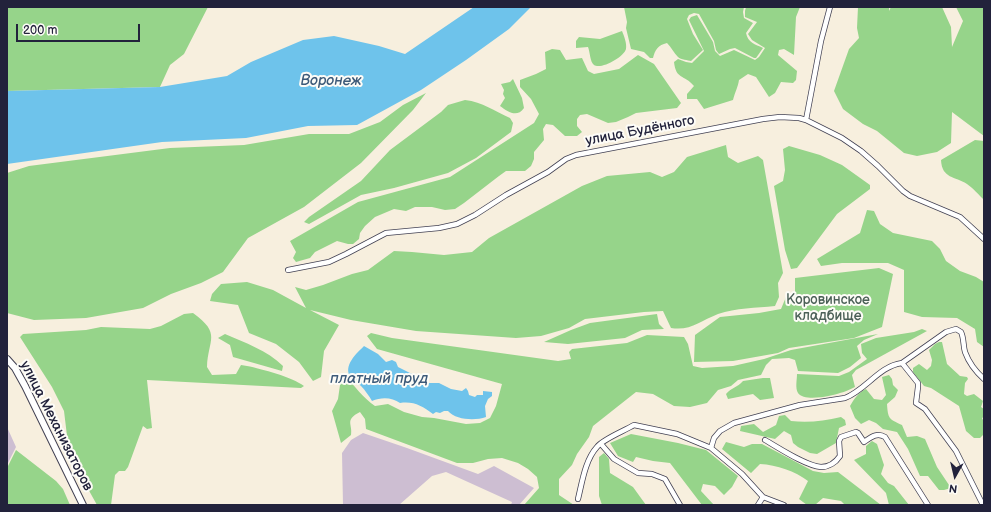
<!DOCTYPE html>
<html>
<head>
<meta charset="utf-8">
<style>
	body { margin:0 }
	#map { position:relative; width:991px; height:512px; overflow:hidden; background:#f7efde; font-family:"Balsamiq Sans",sans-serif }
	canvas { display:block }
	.frame { position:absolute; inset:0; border:8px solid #22223b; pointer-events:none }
	.north { position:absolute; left:935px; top:456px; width:40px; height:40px; -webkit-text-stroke:3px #fdfcf7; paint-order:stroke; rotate:188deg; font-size:11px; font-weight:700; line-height:16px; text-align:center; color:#22223b }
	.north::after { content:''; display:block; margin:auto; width:14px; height:18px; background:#22223b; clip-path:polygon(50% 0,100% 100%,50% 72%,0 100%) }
	.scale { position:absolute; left:16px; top:24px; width:124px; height:18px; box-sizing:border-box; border:2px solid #22223b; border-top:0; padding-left:5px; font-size:12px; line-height:14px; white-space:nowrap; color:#22223b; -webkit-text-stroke:3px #fdfcf7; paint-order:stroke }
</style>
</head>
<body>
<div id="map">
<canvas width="991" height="512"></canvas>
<div class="frame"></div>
<div class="north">N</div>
<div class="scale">200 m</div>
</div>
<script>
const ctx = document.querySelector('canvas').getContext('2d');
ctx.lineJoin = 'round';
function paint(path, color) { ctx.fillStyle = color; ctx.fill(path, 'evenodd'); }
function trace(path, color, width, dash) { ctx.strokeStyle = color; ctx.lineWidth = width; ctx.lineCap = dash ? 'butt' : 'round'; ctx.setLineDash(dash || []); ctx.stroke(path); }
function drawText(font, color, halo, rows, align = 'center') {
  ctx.font = font + ' "Balsamiq Sans",sans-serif'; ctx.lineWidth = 4; ctx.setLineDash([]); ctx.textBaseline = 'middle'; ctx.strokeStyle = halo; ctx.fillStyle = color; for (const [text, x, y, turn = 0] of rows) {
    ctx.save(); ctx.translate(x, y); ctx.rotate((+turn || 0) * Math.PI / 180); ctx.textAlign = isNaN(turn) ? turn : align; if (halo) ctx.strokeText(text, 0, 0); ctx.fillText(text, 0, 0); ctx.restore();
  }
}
paint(new Path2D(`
	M7,427L16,447L7,465Z
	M363,433L407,448L478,474L494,466L534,488L519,505H511L512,502L446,472L432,476L399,505H343L342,453L351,440Z`), '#cdbed2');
paint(new Path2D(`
	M7,7H208L184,54L170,65L160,87L7,91Z
	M624,7H744L743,12L744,18L753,23L746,33C748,43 755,44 763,48L756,58H754L735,48L730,49L719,54L716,50L714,41L699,14L694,13L689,15L687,19L693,34L703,50L691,61C688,60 681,60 678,57C674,53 671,47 667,43C658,45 655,50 653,58H650L644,52L631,49L626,28L627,22Z
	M746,7H800L796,17L794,55L784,49L779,50L778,55L797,71L796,80L793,83L781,82L775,93L769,97L756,77L748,74L739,80C738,87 735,92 733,100L704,109L697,99H687V94L694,86C684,74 676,80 674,62L678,59L686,62L692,63L704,51L689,20L691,17L697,15L713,42L715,51L720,56L734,50L755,60L759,57L765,48L752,40L748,34L757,22L745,17V11Z
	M858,7H889V11L891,7H942L951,27L952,47L963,21L956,7H984V136L952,112L951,143L937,152L917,156L904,153L877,131L863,124L843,109L834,91L849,49L859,38L857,28Z
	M622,31C624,36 627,43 626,49C624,57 601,70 594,65C590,62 590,52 588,47L576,48V41L579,37L600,39Z
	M552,49L560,50L566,60L582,58L588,71L594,74L619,69L638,55L654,64L681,103L677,108L636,113L628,117L616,122L608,123L587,114L580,115L577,119V126L582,132L577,136H565L553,125L546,124L543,129L544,140L534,152V159L531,166L525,171H506L499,176L464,203L455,209L445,210L432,207H415L406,211L394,209L375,217L365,226L360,233L359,239L353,244H348L337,241L315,252L310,258L296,262L293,258L296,252L290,241L358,202L450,177L534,123L539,114L531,99L520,87V80L536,74L546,69L545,52Z
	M513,79L522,98L524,108C517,118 508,112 500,106L505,98L503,94L504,90L501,84L510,82Z
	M426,93L413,110L361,163L304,207L248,238L223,272L201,283L171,294L143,308L86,318L34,320L7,313V173L29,166L170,148L244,145L309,134H349L380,122L403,105Z
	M465,100C483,102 494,111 510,118L513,123L511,132L476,158L448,173L394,188L361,195L309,224L304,222L309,217L361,181L390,150L441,112L448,105Z
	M975,140L984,141V200C979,195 973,188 967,184C955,176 942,179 941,160Z
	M726,145L728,157L738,163L758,156L763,160L783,273L778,283L779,297L775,306C756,308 736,308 718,314C700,321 691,331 671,328L663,311L644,312L585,319L569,328L541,336L516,338L416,331L351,320L310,310L339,325L324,351L321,377L313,381L299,362L276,344L249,333L238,305L210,301L212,294L221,284L247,282L273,290L306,308L295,287L306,290L323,285L352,274L368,270L394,251L412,252L444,255L472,252L489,238L582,186L607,176L650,172L662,177L674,172L687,157Z
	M789,146L820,155L842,165L870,185V189L837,214L797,268L791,269L785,250L774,186L783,181L785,170L783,149Z
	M867,210L874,211L880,224L893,233L932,241L940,249L946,261L960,271L976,277L984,282V347L977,342L975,329L957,318L922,317L904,312V270L888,263H842L821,266L817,259L860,233Z
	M879,268L893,274L882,327L854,338L789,348L778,353L733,361L694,362L695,335L720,317L759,313L781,309L786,297L795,296V278Z
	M193,313C222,334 208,339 207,367L212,375L236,374L241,365L247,366C262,369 292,377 304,386L301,388L147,380L152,428L147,429L143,426L128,467L125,471H119L115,475L111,505H97L72,460L68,444L64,411L52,387L20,337L23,334L86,330L101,327L150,329L161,326L184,314Z
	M657,314L659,324L664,329L642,330L625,338L568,344L544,342L571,330L590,323Z
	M922,329L927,331L856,370L852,375L855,387C850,389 845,392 840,393C832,396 804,402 798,393C795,388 797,380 797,374L839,376L849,372L867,359L862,353L861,344L876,338L914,332Z
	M371,333L392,338L558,361L571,359L569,352L572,349L627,343L647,335L684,337L688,344L693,366L702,368L733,366L764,359L791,350L878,334L864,340L857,346L861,358L850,367L838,373L798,371L795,360L789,358L772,359L766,365L761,375L738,380L731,386L718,390L707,403L690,407L674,406L653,394L636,392L593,426L589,437L577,454L572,465L559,479V495L574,505H524L539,488L537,477L528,469L518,463L502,458L488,459L473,463H457L366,429L365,419L360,412C344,420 353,424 351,435L341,443L332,411L338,399L340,385L344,375C354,385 364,399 375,406L388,404L404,412L422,417L434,418L466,424L480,423L490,418L496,406L502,384L377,349L367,336Z
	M225,334C245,343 267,350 283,366L282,371L233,357L230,345L218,338Z
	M939,342H942L947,364L960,376L967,377L968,379L965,383L964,394L967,396L974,394L983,401L981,407L984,409V417L982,418L984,422L983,435L980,438H974L966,431L959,406L931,388L924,386L913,372V368L919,364L927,370L931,366L932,360L929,350L935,344Z
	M889,375L892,379L893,385L898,390L895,397L887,404C888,419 889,419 902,425L907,437L917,436L925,439L937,467L951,488L944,490H939L928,476H920L908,449L897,432L883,429L876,423L869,420L861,424L855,418L850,406C854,399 859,392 866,389L874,399L882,400L886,395L882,377Z
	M763,378H770L774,398L760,400L753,394L728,399L726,394C732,387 737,388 743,381Z
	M785,415L791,421C808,423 824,421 841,417L845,420L846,425L839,428L836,443L817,454L810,453L798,447L793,443L791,435L784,431L775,439L740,431L741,426L754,424L763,432L776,425L779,416Z
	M631,434L678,443L706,450L738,476L732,487L724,495L715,486L703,484L701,491L714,505H702L670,463L653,461L636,457L633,462L618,456L610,443Z
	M872,441L877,444L884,465L881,474L888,483L894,486L909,505H889L886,493L854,460L866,454V446Z
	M726,442L744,447L752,444H762L813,471L824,473L838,472L881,505H845L841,501L823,498L815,505H807L799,499L808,481C795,471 777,465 760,464L751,473L722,449Z
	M16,450L56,481L63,489L70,505H7V468Z
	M604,453L609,459L610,473L633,487L646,505H602L599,496V457Z`), '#96d48a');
paint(new Path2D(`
	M474,7H531L509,29L466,60L421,90L357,125L308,126L246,138L162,142L7,164V91L160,87L227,76L251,62L303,40L334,36L379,46L405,54Z
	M364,346L378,354L386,362L392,360L396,362L398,367L416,376L423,374L426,377L425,383H439L451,389L462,391L466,388L468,391L469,395L475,397L477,395H483V391L492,392V396L488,399L485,406L486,417C475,421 456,420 448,411H444L440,413L436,412L433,414C422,406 414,401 400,403C392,397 381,397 372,401C369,396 365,390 361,386C358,383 354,381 351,378C342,366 357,353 364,346Z`), '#6ec3eb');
const street = new Path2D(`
	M806,120L821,41L830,7
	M288,270L329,262L346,254L386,233L439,228L457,224L475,215L506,195L548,172L566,159L576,155L763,119L780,117L799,118L806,120L842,138L861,151L878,166L903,191L910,196L960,217L984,239
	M902,363L946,332L956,329L961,332C964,338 963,345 965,352C969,363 975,371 984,379
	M765,440C779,448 806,466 821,467C829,467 836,462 840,456L839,441L841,437L856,432L858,433L864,442C871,437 877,432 885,437L928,505
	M601,444L614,459L638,473L652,474L665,479L680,505
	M711,448L714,438L720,431L734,423L800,405L845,398C866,390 879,366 902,363L918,383V387L916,403L925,409L956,451L983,505
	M578,499C582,483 585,460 597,447C603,439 624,431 634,425L677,434L711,448L742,474L763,497L784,505
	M758,505L763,497`);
const secondary = new Path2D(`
	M7,359L15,368L25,386L83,505`);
trace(street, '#424153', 6);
trace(secondary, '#424153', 8);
trace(street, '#fff', 4.5);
trace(secondary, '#fff', 6);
drawText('14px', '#22223b', '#fdfcf7', [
	["улица Будённого",640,131,-11],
	["улица Механизаторов",56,426,63]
]);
drawText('14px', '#4b6057', '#fdfcf7', [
	["Коровинское",828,300],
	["кладбище",828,316]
]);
drawText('italic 15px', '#3d5a79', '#fdfcf7', [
	["Воронеж",331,81],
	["платный пруд",379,379]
]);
</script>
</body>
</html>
